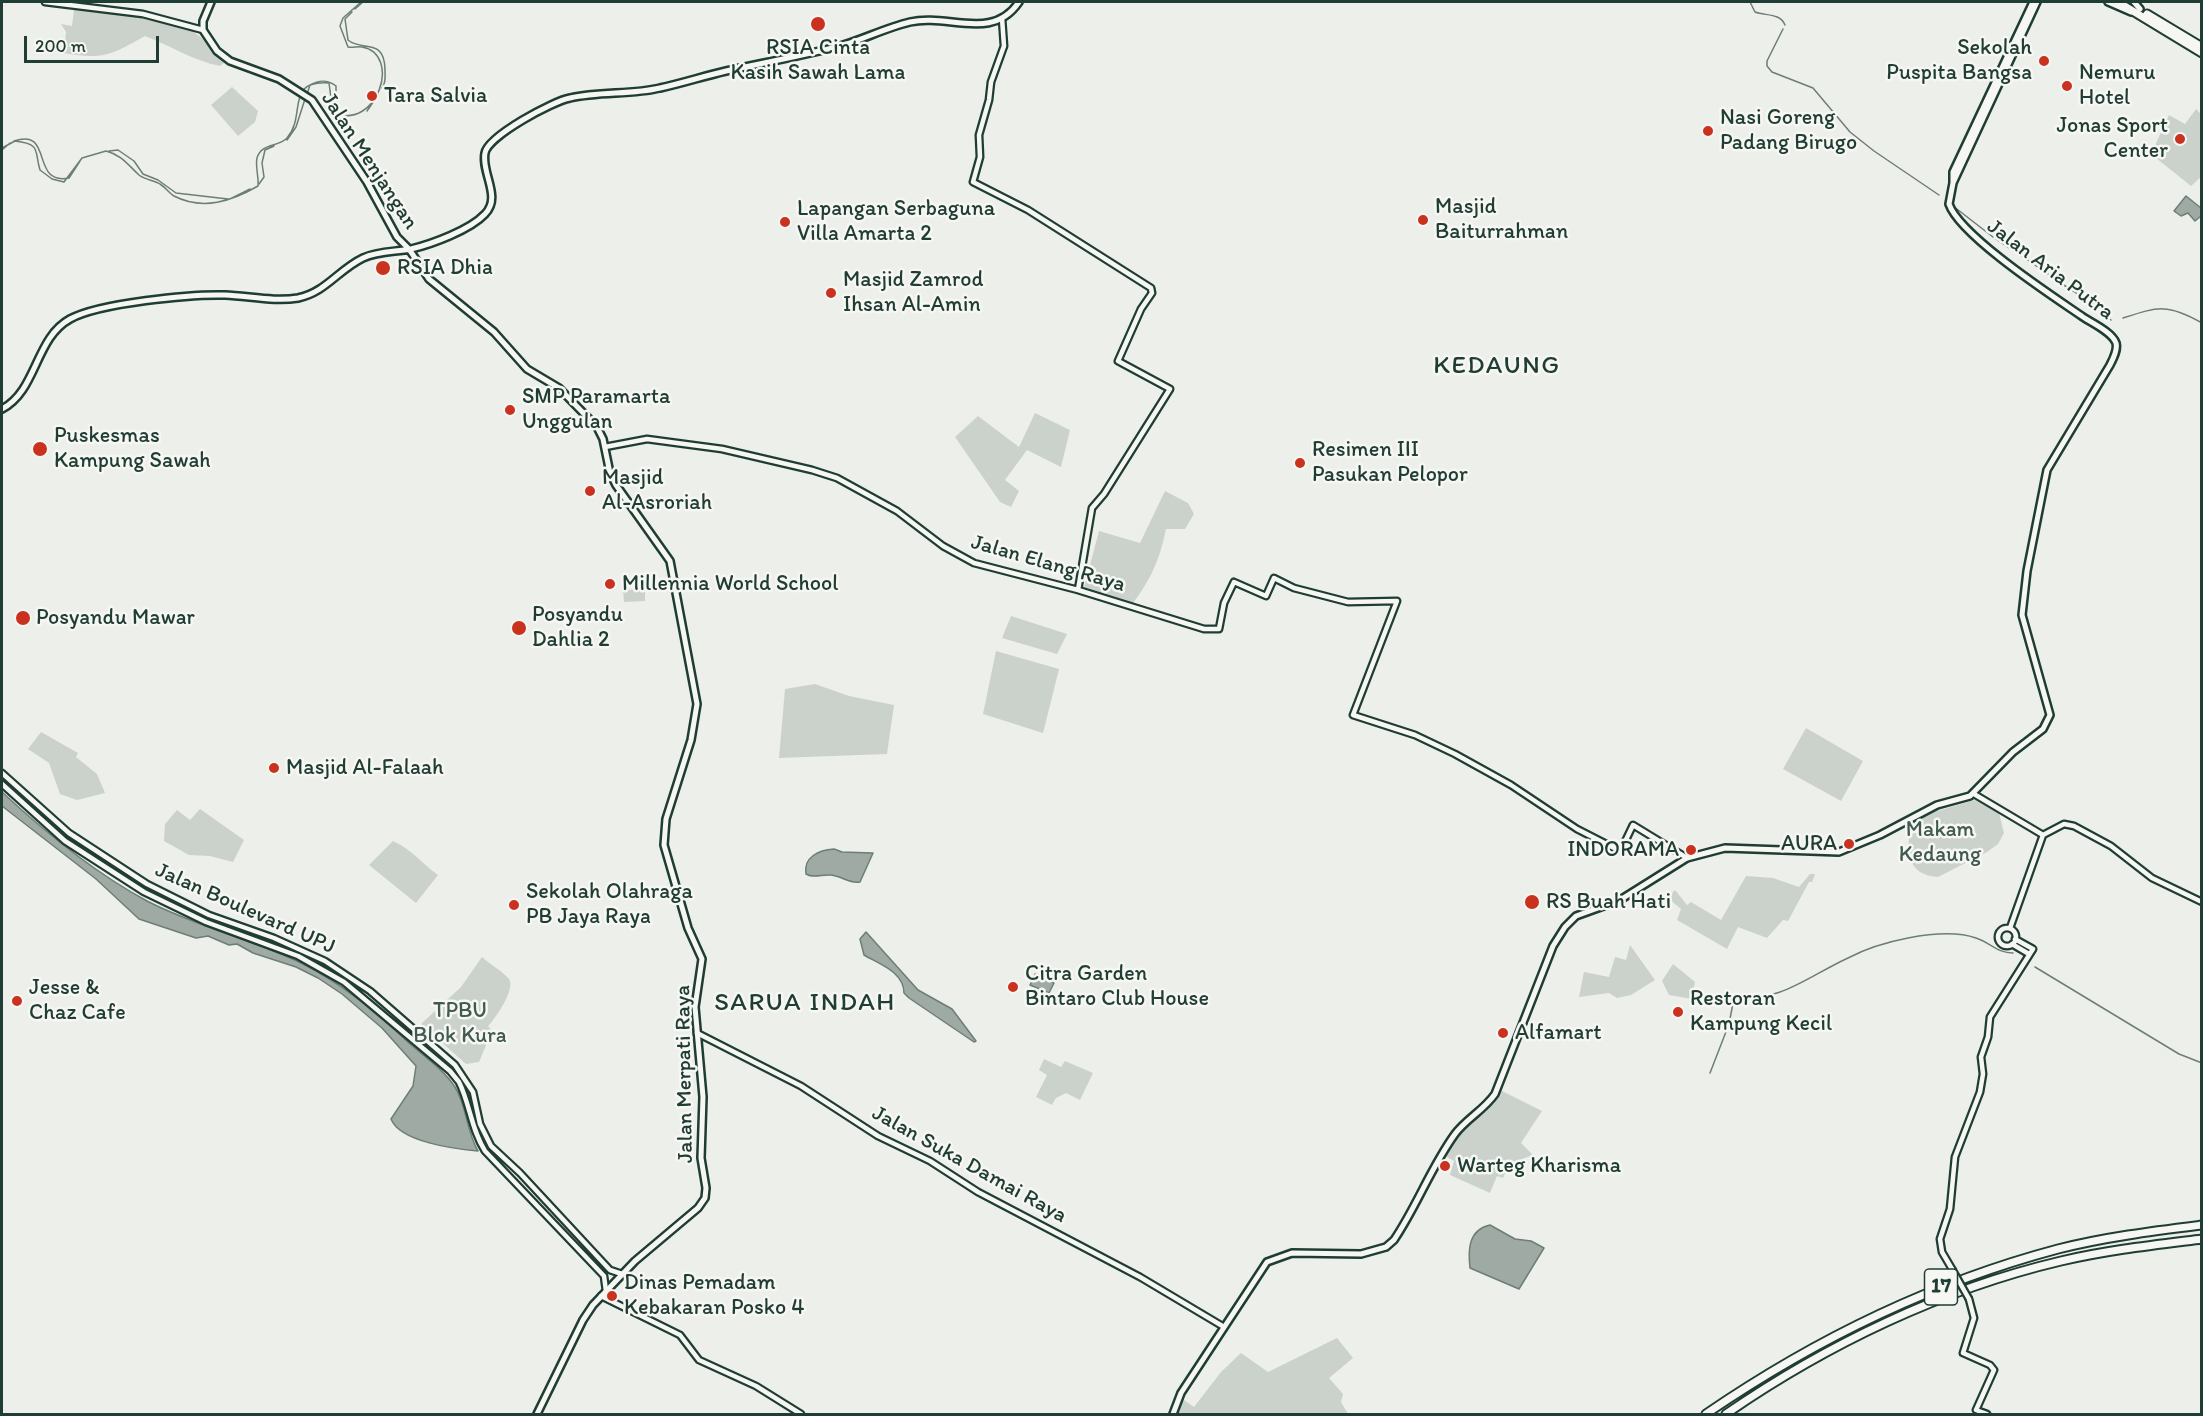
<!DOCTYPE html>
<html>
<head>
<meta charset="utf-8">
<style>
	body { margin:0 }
	#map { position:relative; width:2203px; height:1416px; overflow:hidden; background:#edefea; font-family:Itim,sans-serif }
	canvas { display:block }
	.frame { position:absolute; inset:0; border:3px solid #1f3d34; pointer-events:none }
	.scale { position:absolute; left:24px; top:36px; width:135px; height:27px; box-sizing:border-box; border:3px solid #1f3d34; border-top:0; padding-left:8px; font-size:18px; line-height:21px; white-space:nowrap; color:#1f3d34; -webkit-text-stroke:4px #f6f6f2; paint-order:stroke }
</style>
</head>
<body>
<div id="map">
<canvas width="2203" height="1416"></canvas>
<div class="frame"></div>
<div class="scale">200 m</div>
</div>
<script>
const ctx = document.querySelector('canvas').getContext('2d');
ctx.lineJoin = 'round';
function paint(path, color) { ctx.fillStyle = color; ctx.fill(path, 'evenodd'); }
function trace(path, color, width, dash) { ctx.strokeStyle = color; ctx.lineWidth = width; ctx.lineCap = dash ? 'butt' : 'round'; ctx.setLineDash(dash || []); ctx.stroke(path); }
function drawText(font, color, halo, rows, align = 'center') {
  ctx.font = font + ' Itim,sans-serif'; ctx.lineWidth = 5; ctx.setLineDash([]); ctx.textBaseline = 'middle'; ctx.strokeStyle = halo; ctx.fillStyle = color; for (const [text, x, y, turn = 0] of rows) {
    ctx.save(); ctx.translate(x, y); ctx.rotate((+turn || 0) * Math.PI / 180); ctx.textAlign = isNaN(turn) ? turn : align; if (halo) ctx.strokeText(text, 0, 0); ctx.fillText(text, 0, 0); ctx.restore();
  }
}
paint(new Path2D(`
	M74,10C101,8 177,18 198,35C208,42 215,54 225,62L220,66C194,61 171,46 145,36C111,55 104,60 64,53L66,32L61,24L72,26Z
	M232,87L258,111L255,122L238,136L211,105Z
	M2196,109L2201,114V177L2191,186L2151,154L2169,115L2185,124Z
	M1035,413L1070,430L1061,467L1027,450L1005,480L1019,491L1011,507L1000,502L955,437L978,416L1019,447Z
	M1165,491L1188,503L1194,514L1185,529H1166C1159,562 1151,579 1131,606L1084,588L1099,531L1140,543Z
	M645,589V601L624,602L623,590Z
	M1011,616L1067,634L1057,654L1002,638Z
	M996,651L1059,669L1043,733L983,714Z
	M815,684L849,696L894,705L887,754L779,758L785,689Z
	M1806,728L1863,761L1841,801L1783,769Z
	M41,732L78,753L76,757L97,774L105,793L77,800L60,794L49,763L28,749Z
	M1975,800L1999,813L2004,833L1998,844L1987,852L1938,877C1906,875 1905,849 1912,824L1934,812Z
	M200,809L244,840L233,862L210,856L189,855L164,841L165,824L177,810L190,820Z
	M393,841C414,851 420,862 438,875L416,903L369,865Z
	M1810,874H1815L1812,882H1809L1788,921L1783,920L1767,938L1738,927L1727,949L1677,920L1681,909L1668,898L1675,890L1687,905L1691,902L1721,920L1746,876L1773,878L1799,887Z
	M1630,945L1655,980L1631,995L1617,998L1609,993L1579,997L1584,972L1609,977L1615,957L1626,960Z
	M482,957C490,964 502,971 509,979C516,989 495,1019 488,1026L492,1031L479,1062L466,1064L421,1024L461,987Z
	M1673,964L1695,982L1692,999L1669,995L1662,981Z
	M1044,1059L1061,1067L1065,1061L1093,1073L1080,1100L1066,1093L1056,1098L1052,1105L1036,1097L1047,1075L1039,1070Z
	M1500,1090L1542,1111L1521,1143L1533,1155L1509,1164L1503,1178L1497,1176L1490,1193L1450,1175L1454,1161L1442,1154L1462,1128L1490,1104Z
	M1337,1338L1353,1358L1329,1378L1343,1394L1341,1402L1348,1414H1177L1181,1398L1194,1407L1221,1372L1241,1353L1268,1372Z`), '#cbd2cc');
const water = new Path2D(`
	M2186,196L2201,208V216L2195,221L2188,213L2181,216L2174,211Z
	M2,792C46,833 93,872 147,901C197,927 253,939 303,964C343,984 377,1013 409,1043C424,1056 444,1070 455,1087C467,1106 466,1131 478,1151C455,1149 400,1142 391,1119L413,1086L416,1066L382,1028L342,994L318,978L296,967L253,953L237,944L229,945L208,936L196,938L139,919L96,879L2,806Z
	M834,849L842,852L873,853L860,882C849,884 842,876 831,875C822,874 814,879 806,874C803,857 819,850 834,849Z
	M866,932L918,990L952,1009L976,1041L974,1042L909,998L904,993C904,972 879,964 864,955L860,939Z
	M1035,974L1054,983L1049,993L1030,985Z
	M1490,1225L1515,1239L1531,1241L1544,1248L1519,1289L1470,1268C1468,1250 1468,1230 1490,1225Z`);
paint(water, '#9faaa4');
trace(water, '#6c7e77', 1.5);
trace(new Path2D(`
	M1750,2L1755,12C1766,16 1780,13 1785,25
	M355,9L363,2
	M352,12L345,19L348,40C362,52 384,37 385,69C385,77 386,82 382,88
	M1783,29L1767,61V66L1772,72L1813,88L1850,132L1874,151L1939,195
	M307,94L310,85C319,80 327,79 336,86V108L340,114L348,116
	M367,111L378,95
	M287,140L296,127L305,99
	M14,141C54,127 30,186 69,178L80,161
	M2,148L15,141C42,144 34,151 40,170L52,179L64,182L82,158L106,151C122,155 128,165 139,175C145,180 154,180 160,184C165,187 169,193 174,196C203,211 232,201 258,186C259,177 255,166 257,158C261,143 279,147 287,138C307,115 284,80 329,83L333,113C378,131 402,54 362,47C358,46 353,48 348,47L340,26L343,18L361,2
	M2,150L10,143
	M109,151L118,150L134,161L143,174L158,180L176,193L228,199
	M259,184L264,177L262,163L265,150L274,146
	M232,198L250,189
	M1953,206L1993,237
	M1996,239L2015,252
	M2019,254L2048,274
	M2051,277L2086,299
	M2089,301L2100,308
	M2104,315L2111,320
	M2123,318C2157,307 2168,303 2202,323
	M2035,967L2179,1054L2202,1063
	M1710,1073L1729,1024L1734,998C1781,1002 1807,977 1848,958C1867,948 1887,942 1908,938C1929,934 1956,931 1976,938C1991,943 1997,953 2013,953`), '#6c7e77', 1.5);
const minor = new Path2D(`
	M45,2L143,14L203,30
	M1002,18L1004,46L991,82L989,100L979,135L980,157L973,182L1028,210L1151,288L1152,293L1141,309L1118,361L1170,389L1104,494L1092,508L1078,590
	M605,447L647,439L722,449L812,470L837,478L897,511L943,546L974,563L1078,590L1204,629H1219L1224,603L1234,582L1266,596L1274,578L1294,588L1348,602L1397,601L1353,715L1415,735L1455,754L1511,785L1577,829L1618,850L1622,848L1633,825L1687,858
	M2,773L69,833L147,884L209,915L274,938L325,961L370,991L455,1065L473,1092L480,1124L491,1146L520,1173L610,1270L622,1274
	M2,784L65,841L144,892L206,922L298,956L344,982L450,1071L459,1082C470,1104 471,1129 485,1151L604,1276L606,1291
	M1974,794L2043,835L2064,824L2074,826L2111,846L2152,878L2202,902
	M1998 937a9 9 0 1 1 18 0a9 9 0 1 1-18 0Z
	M2010,928L2043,835
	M2012,944L2029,954
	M697,1033L801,1086L878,1136L930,1161L978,1192L1140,1277L1224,1327
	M1952,1269L1942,1252L1940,1239L1950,1209L1955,1157L1980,1092L1983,1074L1981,1057L1988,1037L1990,1017L2033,949L2015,939
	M601,1296L680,1335L699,1360L756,1386L801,1414
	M1969,1299L1974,1318L1963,1353L1990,1365L1994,1370L1976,1410L1987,1414`);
const major = new Path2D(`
	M211,2L203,21V30L217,51L230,61L279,79L312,100L367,182L397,237L409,249L429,279L494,332L527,369L559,388L597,427L603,439L610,473L616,485L670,561L697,704L691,740L666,819L664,845L688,928L702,959L695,1007L703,1097L701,1158L706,1188L705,1198L698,1208L635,1261L593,1305L583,1320L537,1414
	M2108,2L2131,12
	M2134,2L2140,9
	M1953,183V172L2033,2
	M2,409C37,391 35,338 70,319C99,303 191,294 225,295C249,296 275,302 298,298C326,292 338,270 363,258C378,251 395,252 411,249C432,244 470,230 485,214C502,197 481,173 485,153C488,136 553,101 570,98C600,91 631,95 660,88C683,83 704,76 726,71C763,63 800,56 837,47C862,40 885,28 910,22C948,13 992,42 1019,2
	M1173,1414L1181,1393L1267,1262L1292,1253L1361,1254L1386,1247L1394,1240C1417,1206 1431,1167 1455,1134C1466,1119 1484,1110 1495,1094L1553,946L1565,927L1576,916L1620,900L1687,858L1725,848L1839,852L1880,835L1937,805L1970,796L2013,752L2043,729L2050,715L2022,615L2027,571L2047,470L2110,365C2113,359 2118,350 2116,343C2112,332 2092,323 2083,317C2054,297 1960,236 1949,204L1953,183L2037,2`);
const highway = new Path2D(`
	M2118,2L2202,53
	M2147,14L2202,47
	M1706,1414C1814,1340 1930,1283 2058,1249C2105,1237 2154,1231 2202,1225
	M1726,1414C1826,1345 1942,1289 2061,1261C2108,1250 2154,1245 2202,1239`);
trace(minor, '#1f3d34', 9);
trace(major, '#1f3d34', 10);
trace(highway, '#1f3d34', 11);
trace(minor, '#f6f6f2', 4.5);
trace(major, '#f6f6f2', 5);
trace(highway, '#f6f6f2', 7);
const minorBridge = new Path2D(`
	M1952,1269L1969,1299`);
trace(minorBridge, '#1f3d34', 9, []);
trace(minorBridge, '#f6f6f2', 4.5);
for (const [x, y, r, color] of [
	[818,24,8,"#c8321e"],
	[2044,61,6,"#c8321e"],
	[2067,86,6,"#c8321e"],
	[372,96,6,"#c8321e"],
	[1708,131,6,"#c8321e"],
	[2180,139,6,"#c8321e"],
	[1423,220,6,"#c8321e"],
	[785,222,6,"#c8321e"],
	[383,268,8,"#c8321e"],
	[831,293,6,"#c8321e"],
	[510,410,6,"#c8321e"],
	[40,449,8,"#c8321e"],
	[1300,463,6,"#c8321e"],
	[590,491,6,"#c8321e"],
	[610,584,6,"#c8321e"],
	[23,618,8,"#c8321e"],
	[519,628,8,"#c8321e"],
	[274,768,6,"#c8321e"],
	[1849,844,6,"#c8321e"],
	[1691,850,6,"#c8321e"],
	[1532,902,8,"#c8321e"],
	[514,905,6,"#c8321e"],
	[1013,987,6,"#c8321e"],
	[17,1001,6,"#c8321e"],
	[1678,1012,6,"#c8321e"],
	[1503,1033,6,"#c8321e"],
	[1445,1166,6,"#c8321e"],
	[612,1296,6,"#c8321e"]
]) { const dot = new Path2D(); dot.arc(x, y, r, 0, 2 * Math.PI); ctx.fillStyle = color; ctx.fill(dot); trace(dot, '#f6f6f2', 2); }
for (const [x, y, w] of [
	[1941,1287,33]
]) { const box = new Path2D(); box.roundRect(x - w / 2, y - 18, w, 36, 4.5); ctx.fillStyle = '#f6f6f2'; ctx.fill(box); trace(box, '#1f3d34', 1.5); }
drawText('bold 21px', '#1f3d34', null, [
	["17",1941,1287]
]);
drawText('22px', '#1f3d34', '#f6f6f2', [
	["RSIA Cinta",818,48,"center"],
	["Kasih Sawah Lama",818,73,"center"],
	["Sekolah",2032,48,"right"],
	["Puspita Bangsa",2032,73,"right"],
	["Nemuru",2079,73],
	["Hotel",2079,98],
	["Tara Salvia",384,96],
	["Nasi Goreng",1720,118],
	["Padang Birugo",1720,143],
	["Jonas Sport",2168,126,"right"],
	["Center",2168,151,"right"],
	["Masjid",1435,207],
	["Baiturrahman",1435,232],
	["Lapangan Serbaguna",797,209],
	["Villa Amarta 2",797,234],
	["RSIA Dhia",397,268],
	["Masjid Zamrod",843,280],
	["Ihsan Al-Amin",843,305],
	["SMP Paramarta",522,397],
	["Unggulan",522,422],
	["Puskesmas",54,436],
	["Kampung Sawah",54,461],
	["Resimen III",1312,450],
	["Pasukan Pelopor",1312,475],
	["Masjid",602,478],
	["Al-Asroriah",602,503],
	["Millennia World School",622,584],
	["Posyandu",532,615],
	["Dahlia 2",532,640],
	["Posyandu Mawar",36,618],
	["Masjid Al-Falaah",286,768],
	["AURA",1837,844,"right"],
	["INDORAMA",1679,850,"right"],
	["Sekolah Olahraga",526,892],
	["PB Jaya Raya",526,917],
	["RS Buah Hati",1546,902],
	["Citra Garden",1025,974],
	["Bintaro Club House",1025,999],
	["Jesse &",29,988],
	["Chaz Cafe",29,1013],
	["Restoran",1690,999],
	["Kampung Kecil",1690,1024],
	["Alfamart",1515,1033],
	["Warteg Kharisma",1457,1166],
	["Dinas Pemadam",624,1283],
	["Kebakaran Posko 4",624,1308]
], 'left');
drawText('22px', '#1f3d34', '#f6f6f2', [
	["Jalan Menjangan",369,161,57],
	["Jalan Aria Putra",2050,270,37],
	["Jalan Elang Raya",1048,564,16],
	["Jalan Boulevard UPJ",245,909,24],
	["Jalan Merpati Raya",685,1074,-91],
	["Jalan Suka Damai Raya",969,1165,29]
]);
drawText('22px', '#415b52', '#f6f6f2', [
	["Makam",1940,830],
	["Kedaung",1940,855],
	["TPBU",460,1011],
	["Blok Kura",460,1036]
]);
ctx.letterSpacing = '1.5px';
drawText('26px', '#1f3d34', '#f6f6f2', [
	["KEDAUNG",1497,366],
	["SARUA INDAH",805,1003]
]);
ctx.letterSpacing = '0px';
</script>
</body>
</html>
